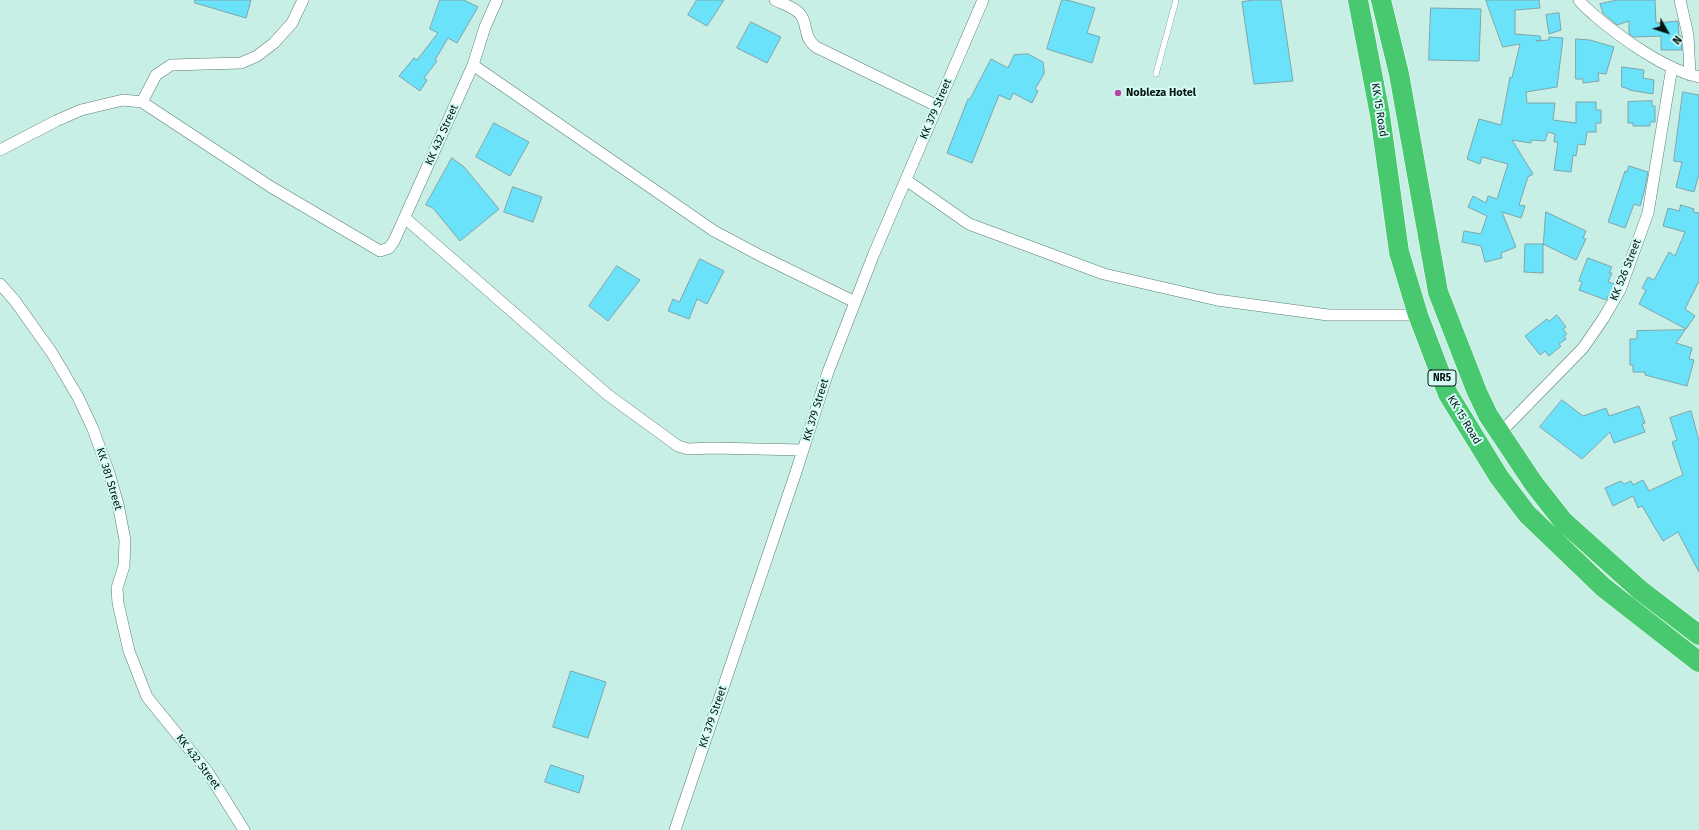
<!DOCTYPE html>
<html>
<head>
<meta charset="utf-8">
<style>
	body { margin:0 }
	#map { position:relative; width:1699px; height:830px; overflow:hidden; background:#c7efe6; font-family:"Fira Sans",sans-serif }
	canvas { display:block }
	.north { position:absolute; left:1647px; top:12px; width:40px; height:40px; -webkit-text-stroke:3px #d5fcf4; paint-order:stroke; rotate:129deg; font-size:11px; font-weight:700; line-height:16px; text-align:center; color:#061412 }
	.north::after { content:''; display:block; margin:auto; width:14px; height:18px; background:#061412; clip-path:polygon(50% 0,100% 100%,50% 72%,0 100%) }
</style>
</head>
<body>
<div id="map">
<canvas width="1699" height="830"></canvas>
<div class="north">N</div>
</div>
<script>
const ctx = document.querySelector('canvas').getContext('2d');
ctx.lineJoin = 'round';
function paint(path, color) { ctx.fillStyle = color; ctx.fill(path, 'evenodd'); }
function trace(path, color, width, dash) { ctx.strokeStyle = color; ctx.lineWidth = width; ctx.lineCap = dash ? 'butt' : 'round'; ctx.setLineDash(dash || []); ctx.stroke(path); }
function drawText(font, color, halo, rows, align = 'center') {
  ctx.font = font + ' "Fira Sans",sans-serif'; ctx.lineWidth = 4; ctx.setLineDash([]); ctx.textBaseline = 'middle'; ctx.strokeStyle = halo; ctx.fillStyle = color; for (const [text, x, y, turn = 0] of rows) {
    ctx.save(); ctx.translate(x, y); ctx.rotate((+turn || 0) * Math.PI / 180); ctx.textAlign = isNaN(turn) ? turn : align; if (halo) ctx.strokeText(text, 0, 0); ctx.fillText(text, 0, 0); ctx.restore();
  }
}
const building = new Path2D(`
	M195,0H251L246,18L195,3Z
	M440,0H464L478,7L457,43L448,38L435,60L437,61L424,78L427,80L420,91L399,76L414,58L417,60L438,33L430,29Z
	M697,0H724L707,26L688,15Z
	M1062,0H1067L1095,8L1087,33L1100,37L1092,63L1047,49Z
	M1255,0H1281L1293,81L1254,84L1242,2Z
	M1486,0H1539L1540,8L1515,10V34L1540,36L1541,40L1536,41L1549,40V37L1563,38L1557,87L1526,92L1527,103H1555L1553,120L1576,123V102H1596V110H1601V123H1596V132H1587L1585,145L1578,144L1576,156L1573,155L1571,172L1554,170L1558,142H1554L1555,134L1548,132L1545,141L1531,140V143L1512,140L1533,174L1528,177L1519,205L1525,206L1521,218L1502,212L1516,247L1501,253L1502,258L1485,262L1481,246L1462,242L1464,231L1481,234L1487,216L1468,207L1473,196L1486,203L1488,196L1497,199L1508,164L1482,157L1480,164L1467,159L1479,119L1501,125L1510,77L1512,78L1520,44L1503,47Z
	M1618,0H1655L1656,23L1678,21L1679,35L1681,36L1682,50H1661V36L1634,37L1629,34V21L1617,25L1603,13L1600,4Z
	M1431,8L1481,9L1479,61L1429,60Z
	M1559,13L1561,30L1549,34L1546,15Z
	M751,22L781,37L767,63L737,48Z
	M1576,39L1590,40L1614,47L1606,74L1598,73L1599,81L1583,83V79H1576Z
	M1028,54L1043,62L1044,69V74L1035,89L1038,91L1032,103L1013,93L1010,100L999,95L972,163L947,153L968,99H970L991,59L1008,68L1014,55Z
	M1622,67L1644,70L1643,78L1654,80L1653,94L1629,90V89L1622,87Z
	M1683,92L1699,95V174L1694,192L1676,187L1682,162L1674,161Z
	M1652,101V106H1655V122H1650V126H1633V123H1628V102Z
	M494,123L529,142L510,176L476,157Z
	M452,158L464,167L499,209L460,241L433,208L426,205Z
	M1629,166L1648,172L1644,192L1640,206L1634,204L1625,228L1608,222L1625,171L1627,172Z
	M513,187L542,197L533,222L504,212Z
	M1681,205L1694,209L1693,212L1699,213V281L1685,309L1695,316L1686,329L1639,304L1646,290L1642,288L1648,277L1654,280L1669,252L1675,256L1685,232L1663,226L1668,208L1679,211Z
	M1546,212L1586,231L1583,238L1586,239L1576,260L1543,244V273L1524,272L1525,244H1543Z
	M1588,258L1612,267L1609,273H1612L1608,282L1615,284L1606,300L1579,290L1582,282L1579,281Z
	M700,259L724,271L707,304L697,299L689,319L668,311L673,299L679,302Z
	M617,266L640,280L608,321L589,306Z
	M1557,315L1566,327L1563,329L1567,334L1564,336L1566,339L1559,344L1561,346L1549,356L1545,351L1540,355L1525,336L1547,319L1549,321Z
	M1685,330L1676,343L1692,348L1689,359L1694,360L1687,386L1645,375V372H1633V365H1630V339H1637V331Z
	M1562,400L1583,416L1606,408L1609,416L1639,406L1645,423L1642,424L1645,432L1614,443L1610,432L1582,459L1540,427Z
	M1691,411L1699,441V572L1678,532L1663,541L1642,506L1638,508L1633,496L1613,506L1605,488L1621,481L1624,484L1631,481L1633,485L1643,480L1649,491L1683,475L1672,442L1677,440L1670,418Z
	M571,671L606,682L588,738L553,727Z
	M551,765L584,776L579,793L545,782Z`);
paint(building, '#6ae3fa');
trace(building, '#7ea4ab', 1);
const lane = new Path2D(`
	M1156,74L1176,0`);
const street = new Path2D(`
	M775,0C783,4 794,7 800,14C809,25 802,36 816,47L937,106
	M1579,0C1583,6 1589,10 1594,15C1621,38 1664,69 1699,77
	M1680,0L1688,35L1690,75
	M473,65L714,231L761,256L855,302
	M142,102L271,187L380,251L389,248L394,241L473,65L485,27L497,0
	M0,150L56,121L81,110L123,100L142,102L156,75L171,65L241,63L257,56L274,43L292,23L303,0
	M906,180L969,224L1104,274L1217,300L1328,315H1418
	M405,218L608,395L678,446L688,449L712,448L803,450
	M0,284L15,301L52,353L78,397L93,429L109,473L118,504L125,540L124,566L117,588L118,603L129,651L147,697L207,771L244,830
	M1500,433L1583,348L1603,319L1620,290L1648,213L1672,67
	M675,830L796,472L828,372L873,256L983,0`);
const highway = new Path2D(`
	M1358,0L1380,115L1399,252L1418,315L1448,394L1499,477L1527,514L1603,587L1699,662
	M1381,0L1399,74L1438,292L1477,392L1488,415L1534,484L1563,521L1640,590L1699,635`);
trace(lane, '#5a7e77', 6);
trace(street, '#5a7e77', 12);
trace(highway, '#fff', 21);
trace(lane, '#fff', 5.5);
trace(street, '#fff', 11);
trace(highway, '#48c96f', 20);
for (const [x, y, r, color] of [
	[1118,93,4,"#b647a4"]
]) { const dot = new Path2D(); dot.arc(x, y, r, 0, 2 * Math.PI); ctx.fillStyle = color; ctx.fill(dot); trace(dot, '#d5fcf4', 1.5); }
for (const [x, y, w] of [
	[1442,378,28]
]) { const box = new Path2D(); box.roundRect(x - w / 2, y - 8, w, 16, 3); ctx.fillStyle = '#d5fcf4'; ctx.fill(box); trace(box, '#061412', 1); }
drawText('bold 10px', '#061412', null, [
	["NR5",1442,378]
]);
drawText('bold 11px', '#061412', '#d5fcf4', [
	["Nobleza Hotel",1126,93]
], 'left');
drawText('11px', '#061412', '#d5fcf4', [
	["KK 379 Street",936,109,-67],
	["KK 15 Road",1379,110,81],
	["KK 432 Street",442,135,-66],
	["KK 526 Street",1626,270,-68],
	["KK 379 Street",816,410,-73],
	["KK 15 Road",1464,420,59],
	["KK 381 Street",109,479,73],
	["KK 379 Street",713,717,-71],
	["KK 432 Street",198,762,53]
]);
</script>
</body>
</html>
